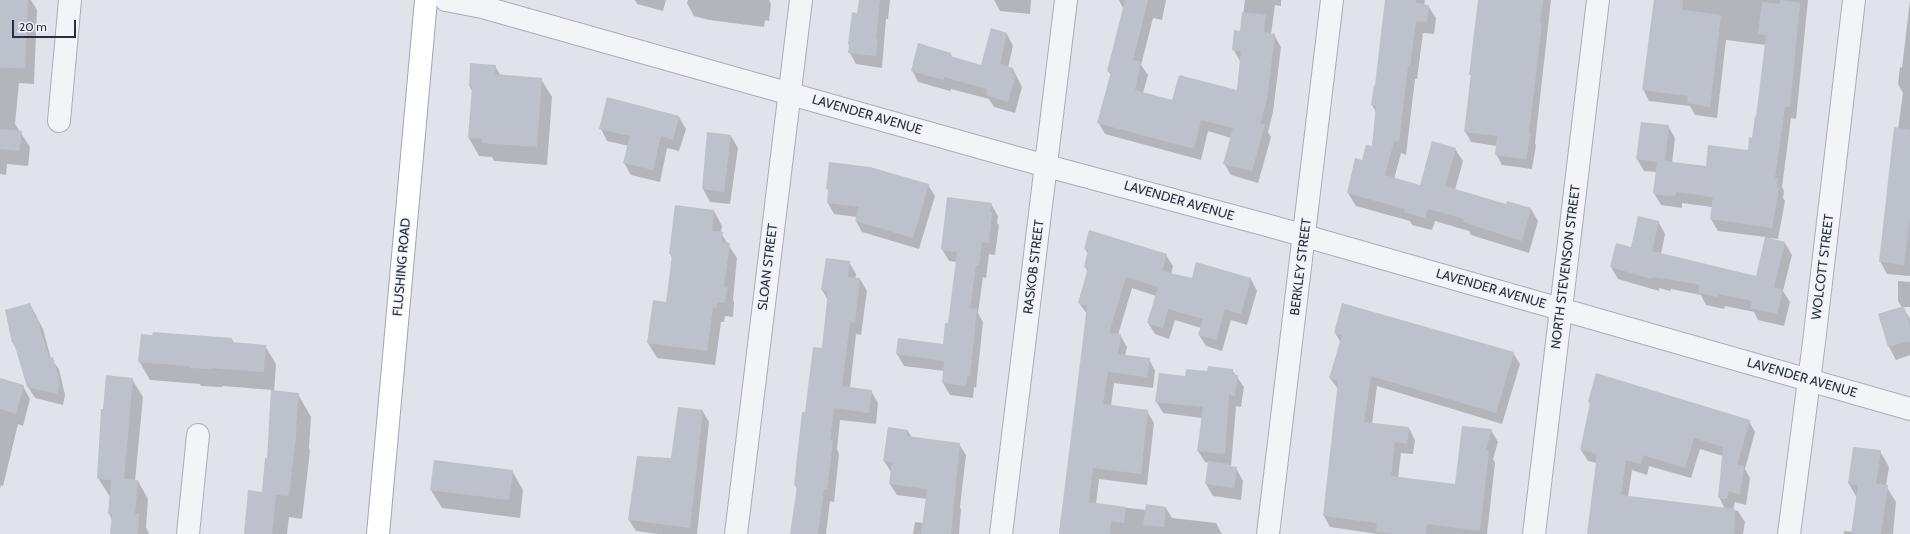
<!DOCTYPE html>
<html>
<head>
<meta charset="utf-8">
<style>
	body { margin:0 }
	#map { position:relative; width:1910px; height:534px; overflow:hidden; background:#e0e3e9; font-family:Cabin,sans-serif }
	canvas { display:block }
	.scale { position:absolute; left:12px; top:20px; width:64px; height:18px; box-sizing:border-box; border:2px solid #282e41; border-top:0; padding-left:5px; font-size:12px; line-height:14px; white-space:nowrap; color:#282e41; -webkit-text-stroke:3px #eff2f7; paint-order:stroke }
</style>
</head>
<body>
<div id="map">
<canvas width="1910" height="534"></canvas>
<div class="scale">20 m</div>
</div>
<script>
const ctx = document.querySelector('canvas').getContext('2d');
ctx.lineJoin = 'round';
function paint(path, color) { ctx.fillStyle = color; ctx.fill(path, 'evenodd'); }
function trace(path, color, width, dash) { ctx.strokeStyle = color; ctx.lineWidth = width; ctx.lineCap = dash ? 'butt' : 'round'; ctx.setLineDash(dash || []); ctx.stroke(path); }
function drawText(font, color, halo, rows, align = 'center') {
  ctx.font = font + ' Cabin,sans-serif'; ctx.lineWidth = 3; ctx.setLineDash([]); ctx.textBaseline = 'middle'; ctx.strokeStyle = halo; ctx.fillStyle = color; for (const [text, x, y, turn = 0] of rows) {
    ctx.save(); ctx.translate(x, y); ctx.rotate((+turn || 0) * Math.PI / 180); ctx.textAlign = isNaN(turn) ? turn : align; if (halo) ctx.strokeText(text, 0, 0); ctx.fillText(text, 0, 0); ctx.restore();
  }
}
paint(new Path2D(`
	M0,0H31L37,10L34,84L19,83L15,124L30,147L28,166L7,164L6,175L0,174Z
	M635,0H666L663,11L637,4Z
	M688,0H769L771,4L769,21L765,20L764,27L709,20L694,16L687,3Z
	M860,0H890L888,19H886L882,68L856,64L850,53Z
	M994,0H1031L1030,14L1000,11Z
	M1119,0H1166L1162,20L1153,18L1141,65L1148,75L1143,93L1173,101L1237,91L1240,61L1233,49L1241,32L1245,0H1281V6L1275,5L1271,34L1274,35L1281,47L1273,112L1268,132L1271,137L1258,183L1231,175L1224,163L1231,138L1208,131L1201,160L1105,134L1098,122L1111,75L1108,71L1124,10Z
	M1386,0H1425L1424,5L1428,6L1436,18L1434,34L1423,33L1417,79H1415L1406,155L1401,153L1394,179L1421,186L1455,149L1463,161L1455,190L1507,205L1531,209L1538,221L1529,253L1471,235L1469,231L1435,221L1432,230L1412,225L1410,221L1356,206L1348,193L1363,161L1372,147L1376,112L1372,105L1376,86Z
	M1479,0H1551L1535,143L1536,145L1532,169L1502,165L1496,154L1497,146L1471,142L1465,131Z
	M1654,0H1808L1796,119L1791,118L1782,187L1784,191L1783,198L1785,201L1778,239L1770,238V239L1785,243L1792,255L1783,291L1790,302L1784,326L1758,320L1754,312L1725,306L1724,309L1706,305L1701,295L1671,289L1670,291L1659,288V291L1618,279L1611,267L1658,221L1665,234L1661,254L1757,277L1766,237L1718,231L1711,219L1712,207L1682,203V208L1661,205L1654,193L1657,172L1644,171L1637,159L1668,126L1675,138L1672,163L1707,167L1749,151L1753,139L1757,118L1766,45L1726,40L1717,118L1695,115L1690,106L1649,101L1643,89Z
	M1910,0V276L1887,274L1880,261L1903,93L1898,84L1900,67L1902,68Z
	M1007,34L1013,46L1008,68L1013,69L1022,87L1015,113L994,107L989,99L951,89L950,91L918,82L912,70L950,53L953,58L982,67Z
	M495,66L501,76L541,79L552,97L547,165L494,161L492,157L479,156L469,138L473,92L470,87Z
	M679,117L686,129L679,151L667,148L660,182L631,175L624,163L629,146L607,141L601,129Z
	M708,133L731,136L738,148L730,204L710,202L703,189Z
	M928,185L935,196L919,249L862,232L856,221L857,217L834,214L828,203L829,192L827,188Z
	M991,204L998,216L997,223L999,225L995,255L989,254L986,278L983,277L978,313L983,322L976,388L974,387L973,398L950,395L943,383L944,371L904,366L897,354L944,345L949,324L957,262L949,261L942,249Z
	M714,211L722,226L721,233L737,258L733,299L734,303L733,317L725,316L724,322H721L715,365L657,358L648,343L667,303L672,258L670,254Z
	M1085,249L1166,255L1173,266L1171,274L1193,280L1197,263L1251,279L1257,291L1247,325L1231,320L1222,351L1206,346L1199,335L1201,328L1175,320L1169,339L1155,334L1148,323L1156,296L1132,288L1118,335H1120L1127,347L1125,356L1149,359L1155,371L1153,388L1114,383L1111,406L1147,411L1154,423L1147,485L1099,479L1096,504L1146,510L1166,508L1172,518L1216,523L1222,534H1059L1087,314L1079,303L1088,272L1085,267L1088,254Z
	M827,259L849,262L856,274L855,279H860L867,291L861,335L856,334L850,388L871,391L878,403L876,424L840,420L837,449L839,454L834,502L830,501L826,534H792L797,489L795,485L806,414L822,349L828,300L822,290Z
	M1898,281L1910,282V307H1903L1910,319V355L1896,360L1889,347L1879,314L1902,307L1898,301Z
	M30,304L43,329L51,359L59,369L65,395L63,405L35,398L28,387L18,352L13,343L6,311Z
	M1335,333L1513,353L1520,364L1502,424L1377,386L1372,424L1409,428L1415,440L1413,454L1401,453L1398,478L1455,485L1491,430L1498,442L1493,459L1495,463L1487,534H1378L1330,527L1324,516L1338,389L1330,378L1341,343Z
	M232,339L234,343L265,346L276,364L274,392L298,394L311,417L309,448L310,451L302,519L289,517L287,534H246L263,493L268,459L272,390L223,386L222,387L201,386L200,384L150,380L139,361Z
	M1232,370L1244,387L1241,407L1236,406L1231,466L1229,465L1230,468H1236L1243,481L1241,500L1213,496L1206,484L1209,463L1205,462L1198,451L1202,418L1163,413L1156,401L1186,378L1208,372Z
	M1597,375L1749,421L1755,432L1745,469L1750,478L1746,505L1735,502L1733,510L1738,511L1745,522L1743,534H1589L1597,463L1588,461L1581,450L1591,407L1589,402ZM1700,449L1723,456L1719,497L1725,509L1628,497L1632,470L1647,475L1649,466L1691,478Z
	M0,379L23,386L30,399L23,426L18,424L3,486L1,485L0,489Z
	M132,379L143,397L135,481H138L148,499L146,527L149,534H111L112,520L109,513L110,497L98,478L104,410Z
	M702,410L709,422L697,534H658L636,531L629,520L672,459Z
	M888,428L908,431L912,438L959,444L966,455L960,507L961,510L959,534H913L915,522L924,523L927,499L897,495L890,484L891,472L884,461Z
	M1880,451L1889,467L1886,486L1896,502L1893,534H1844V531L1853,532L1857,498L1849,484Z
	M512,471L523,490L520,518L442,508L431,490Z`), '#0003');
paint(new Path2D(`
	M0,0H28L25,69L0,67Z
	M859,0H880L876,39H878L876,56L848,53L849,45L848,44L852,12L857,13Z
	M1125,0H1148L1133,60L1141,62L1135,90L1172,100L1179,75L1237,90L1241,51L1232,50L1234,30L1240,31L1242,12L1266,15L1264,32L1275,34L1267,99L1260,124H1265L1252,171L1223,164L1233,128L1201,120L1194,149L1097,123L1111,72L1107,71Z
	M1385,0H1416V3L1429,5L1427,22L1416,21L1410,67L1408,66L1399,142L1394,141L1385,175L1420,185L1432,141L1456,148L1445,186L1506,204L1507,201L1531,208L1522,241L1463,222L1464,219L1428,209L1425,218L1404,212L1405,209L1347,193L1355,158L1362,160L1366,145L1372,146L1376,106L1371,105L1374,85H1375Z
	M1478,0H1543L1540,23H1542L1529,133H1531L1526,159L1495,155L1497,136L1464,132L1471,75H1469Z
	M1654,0H1683L1682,10L1721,15L1710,107L1687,103L1688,96L1642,90Z
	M1780,0L1800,3L1790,107H1785L1775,178H1778L1777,188H1779L1772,228L1710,219L1713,197L1676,192L1675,196L1653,194L1657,162L1636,159L1641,122L1669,125L1665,161L1706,166L1708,145L1748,150L1749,137L1752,138L1755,116L1756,117L1766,35L1758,34L1762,2L1780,4Z
	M991,28L1007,33L1000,64L1013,68L1012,73L1016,74L1008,102L986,95L987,89L944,77V80L911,71L918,43L951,53L950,56L981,65Z
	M470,63L496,65L495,74L542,78L537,147L482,143V139L468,138L472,87H469Z
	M607,97L679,116L673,140L661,136L653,170L623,163L630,136L599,129Z
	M1894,127L1910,130V216L1904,265L1879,262Z
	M0,129L22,131L19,151L0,149Z
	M707,132L731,135L724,192L702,189Z
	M829,162L870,167L929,184L913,238L855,221L859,207L827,203L828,189H826Z
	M947,197L992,203L990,212H992L989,243L982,242L979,266H976L970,308L977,309L970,376H967L966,386L942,383L944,361L896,354L898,338L943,344L945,323H948L957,252L941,250Z
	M675,205L714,210L712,231L723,232L722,242L730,243L724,287H727L725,303L717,302L716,308L713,307L707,351L647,343L653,300L666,302L672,255L669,254Z
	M1638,216L1659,221L1652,251L1756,276L1765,237L1785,242L1774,287L1783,290L1777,314L1750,308L1752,301L1718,294V297L1698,293L1700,285L1664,278V279L1653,277L1652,279L1610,267L1616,243L1631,247Z
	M1089,230L1167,254L1162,271L1192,278L1196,262L1251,278L1241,314L1225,309L1216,340L1198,335L1203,319L1168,309L1163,328L1147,323L1158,287L1126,277L1109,333L1121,334L1118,354L1150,358L1147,377L1108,372L1103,404L1148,410L1141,474L1093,468L1089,502L1126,507L1124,523L1111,521L1110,534H1059L1087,306L1078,303L1088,268L1084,267L1088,250L1084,249Z
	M826,258L850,261L848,277L860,278L855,323L850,322L842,386L872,390L869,413L834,408L830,440L833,441L827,490L824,489L818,534H790L797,486L794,485L802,412H805L813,347L822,348L828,291L821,290Z
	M30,303L35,318L37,317L49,358L53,357L60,383L57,394L27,387L14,343H12L5,310Z
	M1342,303L1514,352L1496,413L1371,376L1364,422L1409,427L1407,444L1395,442L1391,476L1455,484L1462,426L1492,429L1486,450L1489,451L1480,531L1427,524L1426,534H1395L1376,532L1377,523L1323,516L1338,381L1329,378L1342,335L1334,333Z
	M1904,306L1910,326V341L1888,347L1878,314Z
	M153,332L232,338V342L266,345L264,372L212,368V369L189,368L190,366L138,362L141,334L152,335Z
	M1208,366L1233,369L1232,374L1238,375L1235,396L1229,395L1225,454L1197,451L1203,407L1155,402L1159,373L1185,376L1186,369L1207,371Z
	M1596,373L1750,420L1737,465L1744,466L1740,495L1729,491L1727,499L1718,498L1723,447L1694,438L1685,468L1643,455L1641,464L1626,460L1621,495L1735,509L1734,534H1587L1597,454L1580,450L1590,403L1588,402Z
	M106,375L133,378L124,479L138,480L135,514H139L138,534H110L112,514H108L111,480L97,479L101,409H103Z
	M0,378L24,385L16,414L0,409Z
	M271,390L299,393L296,427H297L289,496L276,495L272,534H244L248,490L262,492L265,458H267Z
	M678,407L703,410L690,528L628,520L637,456L671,458Z
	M888,427L908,430L907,436L960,443L951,534H921L927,489L889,484L892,462L883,461Z
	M1853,447L1881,450L1876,484L1888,485L1881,534H1851L1858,485L1848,484Z
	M434,460L513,470L509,500L430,490Z
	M1208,461L1229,464V466L1237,467L1234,488L1205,484Z
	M1146,504L1166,507L1164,527L1143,525Z`), '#bdc1cc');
const minor = new Path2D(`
	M446,0L482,7L1021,159L1270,226L1910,409
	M59,121L70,0
	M188,534L198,435
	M736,534L801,0
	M1001,534L1066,0
	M1268,534L1332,0
	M1534,534L1598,0
	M1789,534L1814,342L1854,0`);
const major = new Path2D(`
	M378,534L426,0`);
trace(minor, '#a9adb7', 24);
trace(major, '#9fa5b6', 24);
trace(minor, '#f3f4f7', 22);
trace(major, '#fff', 22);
drawText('13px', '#282e41', '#eff2f7', [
	["LAVENDER AVENUE",867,115,16],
	["LAVENDER AVENUE",1179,201,16],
	["FLUSHING ROAD",402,267,-85],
	["SLOAN STREET",768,267,-83],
	["RASKOB STREET",1034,267,-83],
	["BERKLEY STREET",1301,267,-83],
	["NORTH STEVENSON STREET",1566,267,-83],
	["WOLCOTT STREET",1823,267,-83],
	["LAVENDER AVENUE",1491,289,16],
	["LAVENDER AVENUE",1802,378,16]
]);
</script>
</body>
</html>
